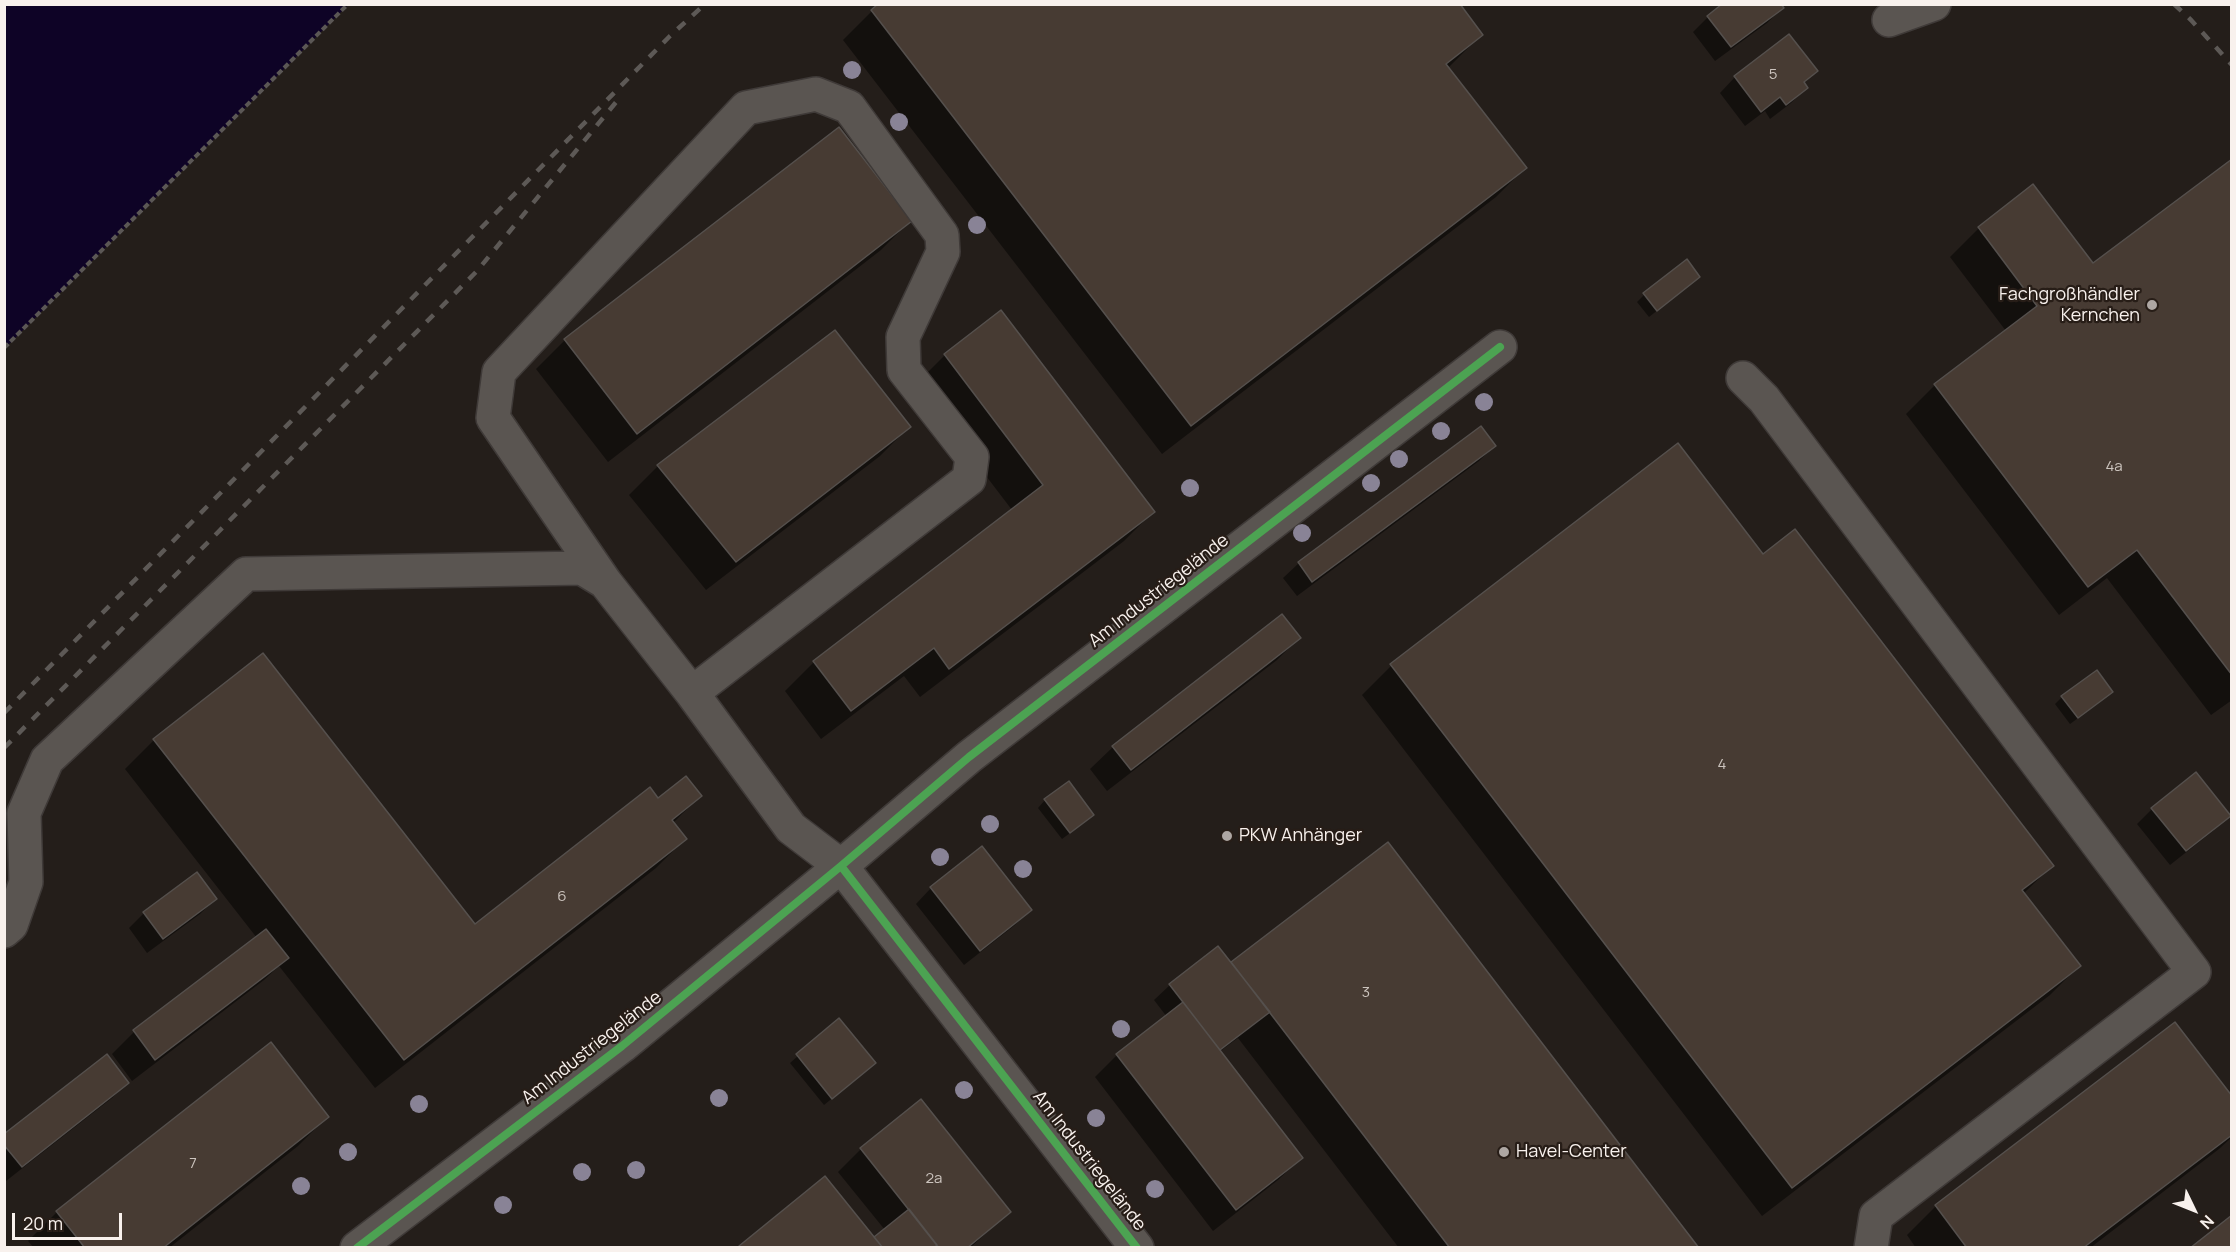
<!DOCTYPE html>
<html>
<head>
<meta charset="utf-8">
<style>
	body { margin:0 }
	#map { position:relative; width:2236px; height:1252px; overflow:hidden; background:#241e1a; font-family:Manrope,sans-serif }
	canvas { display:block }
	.frame { position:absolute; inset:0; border:6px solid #f8f1ed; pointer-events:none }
	.north { position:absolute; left:2164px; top:1180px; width:60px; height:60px; -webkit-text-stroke:4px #271d17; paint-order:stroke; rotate:133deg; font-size:16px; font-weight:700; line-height:24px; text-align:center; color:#f8f1ed }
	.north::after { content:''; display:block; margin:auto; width:21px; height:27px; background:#f8f1ed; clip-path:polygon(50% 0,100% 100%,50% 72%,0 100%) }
	.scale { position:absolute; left:12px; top:1213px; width:110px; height:27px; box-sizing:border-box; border:3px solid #f8f1ed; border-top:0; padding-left:8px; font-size:18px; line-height:21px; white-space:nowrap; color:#f8f1ed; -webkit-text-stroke:4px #271d17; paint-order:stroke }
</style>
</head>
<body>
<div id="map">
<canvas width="2236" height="1252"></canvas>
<div class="frame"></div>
<div class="north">N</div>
<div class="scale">20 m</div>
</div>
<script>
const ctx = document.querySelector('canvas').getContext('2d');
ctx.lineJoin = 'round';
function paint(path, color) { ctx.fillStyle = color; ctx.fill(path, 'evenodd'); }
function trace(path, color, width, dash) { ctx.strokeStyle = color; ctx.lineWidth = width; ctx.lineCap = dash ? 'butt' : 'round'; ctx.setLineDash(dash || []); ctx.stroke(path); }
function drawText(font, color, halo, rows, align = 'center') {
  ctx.font = font + ' Manrope,sans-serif'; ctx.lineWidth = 4.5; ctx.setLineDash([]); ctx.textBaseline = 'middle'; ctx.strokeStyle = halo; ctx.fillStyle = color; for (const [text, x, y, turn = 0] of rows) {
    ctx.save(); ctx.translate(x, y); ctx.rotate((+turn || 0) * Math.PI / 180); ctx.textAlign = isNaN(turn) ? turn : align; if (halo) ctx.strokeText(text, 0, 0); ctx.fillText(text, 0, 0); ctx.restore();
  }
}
paint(new Path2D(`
	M5,4L348,5L5,348L4,5Z`), '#0e0326');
paint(new Path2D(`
	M1782,8L1767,23L1715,61L1693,32L1708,17Z
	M872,11L1481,35L1448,68L1525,168L1496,197L1162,454L843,40Z
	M1816,71L1803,84L1806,88L1791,103L1770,119L1765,111L1745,126L1720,93L1735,77Z
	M2232,160V700L2211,715L2107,578L2059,615L1906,414L1935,385L2006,331L1950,257L1979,228L2033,186L2093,265Z
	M910,221L881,250L608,462L536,369L565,340Z
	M1691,284L1649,317L1637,302L1644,295Z
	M834,332L909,427L880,456L706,590L629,495L658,466Z
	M945,355L1153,512L1124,541L920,697L904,676L821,739L785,691L814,662L1012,510L916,384Z
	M1481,428L1494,446L1479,461L1297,596L1283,578L1299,563Z
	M1763,556L2052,866L2023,894L2079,966L2050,995L1762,1216L1362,695L1391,666Z
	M1299,638L1277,660L1107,791L1090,769L1113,747Z
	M2062,697L2104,699L2070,724L2055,704Z
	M154,740L474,926L700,796L673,823L685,839L656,868L375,1088L279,966L264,980L132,1081L112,1054L134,1032L257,938L125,769Z
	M1045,800L1085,822L1062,839L1038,808Z
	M2152,809L2229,816L2213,831L2170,865L2137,824Z
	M1388,844L1697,1248H1399L1238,1038L1219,1052L1301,1158L1278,1180L1213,1231L1095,1077L1117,1055L1167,1017L1154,1000L1170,985L1218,948L1231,964Z
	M981,848L1030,909L1015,925L964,965L916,904L931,888Z
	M197,874L215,899L200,914L147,953L129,928L144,913Z
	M839,1020L867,1070L824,1105L790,1063Z
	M127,1083L112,1098L6,1181L4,1179V1136Z
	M2232,1099V1137L2219,1149L2090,1248H1916L1907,1235L1936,1206Z
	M921,1101L1009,1212L970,1248H740L825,1178L874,1239L885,1230L838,1172L861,1149Z
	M327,1117L298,1146L169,1248H34L28,1241L57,1212Z`), '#0007');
const building = new Path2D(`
	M878,4H1460L1483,35L1446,64L1527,168L1191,426L871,10Z
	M1722,4H1781L1784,8L1731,47L1707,16Z
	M1789,34L1818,71L1804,82L1808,88L1786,105L1780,97L1761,112L1734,76Z
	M839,127L912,221L637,434L564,339Z
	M2232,159V675L2137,550L2088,587L1934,384L2037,306L1978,227L2033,184L2093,263Z
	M1687,259L1700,277L1657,311L1643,293Z
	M1001,310L1155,512L949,669L934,648L851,711L813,661L1043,485L944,354Z
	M835,330L911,427L736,562L657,465Z
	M1481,426L1496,446L1312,582L1298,562Z
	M1678,443L1763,554L1795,529L2054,866L2022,890L2081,966L1792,1188L1390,664Z
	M1282,614L1301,638L1131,770L1112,746Z
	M263,653L475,924L650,787L658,798L686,776L702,796L672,820L687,839L404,1060L153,739Z
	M2097,670L2113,692L2078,718L2061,696Z
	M2196,772L2231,816L2186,851L2151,808Z
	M1069,781L1094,815L1070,833L1044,799Z
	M1388,842L1699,1248H1450L1231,962Z
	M982,846L1032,910L980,951L930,887Z
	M197,872L217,899L163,939L143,912Z
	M266,929L289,958L155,1060L133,1030Z
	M1218,946L1270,1012L1220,1050L1169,984Z
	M1183,1002L1303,1158L1236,1210L1116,1054Z
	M839,1018L876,1063L832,1099L796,1054Z
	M2175,1022L2232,1096V1135L2083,1248H1967L1935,1205Z
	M271,1042L329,1117L163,1248H85L56,1211Z
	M107,1054L129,1083L22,1167L4,1145V1134Z
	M921,1099L1011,1212L967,1248H939L860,1148Z
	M825,1176L883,1248H741L739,1246Z
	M909,1209L937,1245L934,1248H883L874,1237Z
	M2232,1215V1248H2190Z`);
paint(building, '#473b33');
trace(building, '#55504d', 1.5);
const minor = new Path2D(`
	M1889,20L1934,4
	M1743,378L1764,399L2194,972L1876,1216L1871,1248
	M605,582L493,418L499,372L746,108L816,94L849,107L942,235L943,252L903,337L904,370L972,457L969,479L692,693
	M4,931L11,925L26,882L24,813L47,760L246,574L582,568L605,582L692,693L791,828L841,866L969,757L1500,347
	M357,1248L622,1046L841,866L1137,1248`);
trace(minor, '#3f3a38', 36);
trace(new Path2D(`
	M4,348L348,4`), '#5b5755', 4, [6, 3]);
trace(minor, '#5a5551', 33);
trace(new Path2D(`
	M2174,4L2191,20L2232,65
	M4,713L670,36L705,4
	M4,748L477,271L617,101`), '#5d5956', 4.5, [10, 10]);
trace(new Path2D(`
	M841,866L969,757L1500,347
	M357,1248L622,1046L841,866L1137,1248`), '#4ca352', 8);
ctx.fillStyle = '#898396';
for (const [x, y] of [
	[852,70],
	[899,122],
	[977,225],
	[1484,402],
	[1441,431],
	[1399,459],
	[1371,483],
	[1190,488],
	[1302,533],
	[990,824],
	[940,857],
	[1023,869],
	[1121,1029],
	[964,1090],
	[719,1098],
	[419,1104],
	[1096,1118],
	[348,1152],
	[636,1170],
	[582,1172],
	[301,1186],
	[1155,1189],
	[503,1205]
]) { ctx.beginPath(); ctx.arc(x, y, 9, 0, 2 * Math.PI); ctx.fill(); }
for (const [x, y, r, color] of [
	[2152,305,6,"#aea7a3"],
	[1227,836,6,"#aea7a3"],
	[1504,1152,6,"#aea7a3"]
]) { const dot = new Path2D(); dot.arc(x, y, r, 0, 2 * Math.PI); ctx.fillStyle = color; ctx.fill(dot); trace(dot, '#271d17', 2); }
drawText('15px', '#ccc4be', null, [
	["5",1773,75],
	["4a",2114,467],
	["4",1722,765],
	["6",562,897],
	["3",1366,993],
	["7",193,1164],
	["2a",934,1179]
]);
drawText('18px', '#f8f1ed', '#271d17', [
	["Fachgroßhändler",2140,295,"right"],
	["Kernchen",2140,316,"right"],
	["PKW Anhänger",1239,836],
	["Havel-Center",1516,1152]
], 'left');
drawText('18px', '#f8f1ed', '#271d17', [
	["Am Industriegelände",1159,591,-38],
	["Am Industriegelände",592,1048,-38],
	["Am Industriegelände",1089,1161,52]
]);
</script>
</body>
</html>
